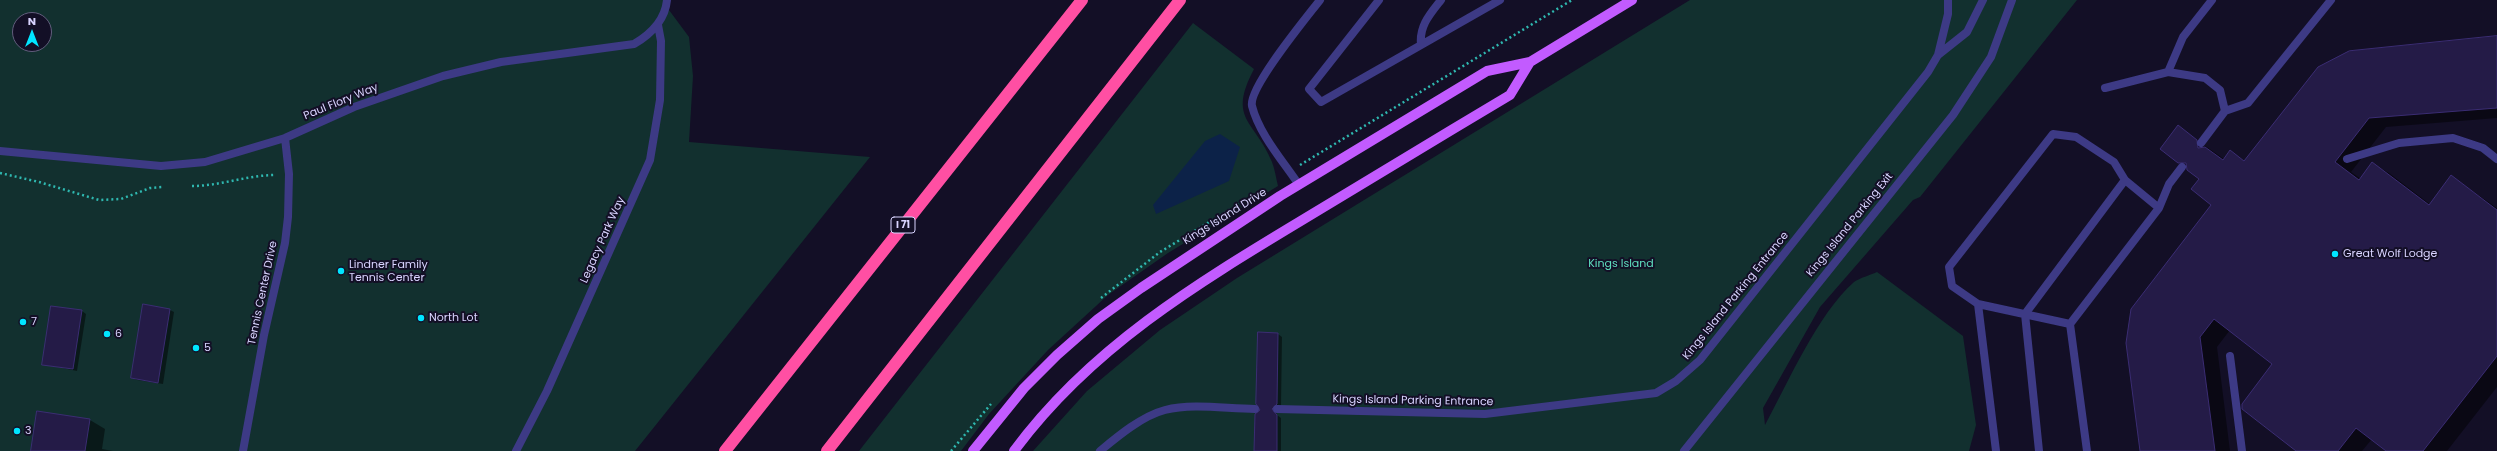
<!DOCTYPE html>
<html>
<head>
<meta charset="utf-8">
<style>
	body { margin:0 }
	#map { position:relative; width:2497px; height:451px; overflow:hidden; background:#130f26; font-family:Poppins,sans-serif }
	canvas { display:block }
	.north { position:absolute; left:12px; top:12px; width:40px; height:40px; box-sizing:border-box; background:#130f26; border:1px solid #625e7d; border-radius:50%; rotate:0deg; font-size:11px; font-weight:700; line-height:16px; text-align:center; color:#d9d4ff }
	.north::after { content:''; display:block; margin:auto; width:14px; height:18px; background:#00e5ff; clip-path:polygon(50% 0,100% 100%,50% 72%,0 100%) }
</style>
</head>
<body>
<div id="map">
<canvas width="2497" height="451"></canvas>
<div class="north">N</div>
</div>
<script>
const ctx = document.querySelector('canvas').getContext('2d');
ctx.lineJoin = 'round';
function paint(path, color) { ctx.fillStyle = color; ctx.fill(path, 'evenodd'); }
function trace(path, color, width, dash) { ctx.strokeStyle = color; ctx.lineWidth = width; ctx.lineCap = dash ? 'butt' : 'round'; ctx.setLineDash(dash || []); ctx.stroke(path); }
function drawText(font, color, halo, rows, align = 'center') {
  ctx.font = font + ' Poppins,sans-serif'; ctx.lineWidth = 4; ctx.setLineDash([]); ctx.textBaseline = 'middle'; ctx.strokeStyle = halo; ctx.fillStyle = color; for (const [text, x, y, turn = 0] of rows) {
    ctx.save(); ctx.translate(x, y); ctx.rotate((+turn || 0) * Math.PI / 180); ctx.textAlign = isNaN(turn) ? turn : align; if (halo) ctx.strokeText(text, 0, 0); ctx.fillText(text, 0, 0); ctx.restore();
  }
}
paint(new Path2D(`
	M0,0H667L666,6L689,37L693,76L689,142L870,157L635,451H0ZM20,20H44V44H20Z
	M1690,0H2077L1920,197L1913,200L1820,307L1763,408L1765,425C1789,381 1817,315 1854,282C1860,278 1870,275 1877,272L1963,336L1976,425L1969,451H1033L1087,391L1160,330L1237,278Z
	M1193,23L1254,69C1227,120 1255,120 1272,162C1275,170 1276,178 1278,186L1168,253L1108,295L1048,350L989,414L961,451H859Z`), '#12302f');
paint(new Path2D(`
	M1220,134L1240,147L1229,181L1156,214L1153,205L1205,141Z`), '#0c2248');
paint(new Path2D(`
	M2497,37V118L2386,127L2351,172L2361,179L2372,164L2389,173L2431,205L2452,177L2497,208V387L2447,451H2387L2372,439L2362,451H2298L2274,364L2230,330L2217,347L2230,451H2141L2213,204L2200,179L2178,163V127L2224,159L2230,152L2245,161Z
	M170,310L174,312L163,384L137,380L132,378Z
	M82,311L86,314L77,371L43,364Z
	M1278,334L1282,337L1281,406L1276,411L1277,415L1281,418V451H1255Z
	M90,420L105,429L102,449L113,451H32Z`), '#0007');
const building = new Path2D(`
	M2497,36V108L2369,118L2335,162L2359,180L2372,162L2429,205L2451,175L2497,210V356L2423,451H2386L2356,428L2338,451H2296L2242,409V404L2272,364L2214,319L2200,337L2215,451H2140L2126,343L2131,309L2211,205L2191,189L2199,179L2187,170L2186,163H2178L2160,149L2178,125L2197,140L2198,148L2205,147L2223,160L2230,150L2244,161L2318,67L2349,51Z
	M143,304L170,309L158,383L131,378Z
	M51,306L82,310L73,369L42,365Z
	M1258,332L1278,333L1277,404L1272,409L1277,415V451H1254L1255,414L1260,410L1256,404Z
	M37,411L90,419L85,451H31Z`);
paint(building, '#241b47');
trace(building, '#3b2d73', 1);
trace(new Path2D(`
	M1300,165L1572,0
	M0,173L39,182L99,200L121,199L150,188L162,187
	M192,186C220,186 247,175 276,175
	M1101,298L1160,252L1244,201
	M951,451L991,404`), '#2fb8b0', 2.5, [2, 3]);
trace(new Path2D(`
	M1379,0L1309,89L1321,102L1500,0
	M1421,45C1419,26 1430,14 1441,0
	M1938,55L1948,14V0
	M2168,72L2183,37L2212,0
	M2105,88L2168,72L2205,78L2220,90L2225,111L2201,143
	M2225,111L2248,103L2331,0
	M0,151L161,166L205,162L285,138L354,107L443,76L501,62L634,44C651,34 665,21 667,0
	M2347,159L2399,143L2453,138L2483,148L2497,159
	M1299,185C1283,161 1259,134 1252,106C1248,88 1307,17 1320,0
	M1978,304L1996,451
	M2070,324L1978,304L1952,286L1949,267L2053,134L2076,137L2114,162L2125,180L2159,208
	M2230,356L2242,451
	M1277,409L1485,414L1656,393L1676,381L1700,360L1928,72L1938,55L1967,32L1983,0
	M243,451L264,335L285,243L288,217L289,174L285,138
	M516,451L547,391L650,160L660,100L661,41L658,25
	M1100,451C1118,436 1142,416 1165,410C1193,403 1227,409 1255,409
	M1684,451L1953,115L1991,57L2012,0
	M2039,451L2025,314L2125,180
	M2087,451L2070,324L2159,208L2169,184L2182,167`), '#3d3a85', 8);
trace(new Path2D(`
	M973,451L1024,388L1057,355L1098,319L1141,288L1280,196L1487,71L1530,62L1632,0
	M1014,451C1090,348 1196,284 1304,219C1372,178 1441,136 1510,95L1530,62`), '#c25bff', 10);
trace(new Path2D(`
	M725,451L1082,0
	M827,451L1180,0`), '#ff4fa3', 12);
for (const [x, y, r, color] of [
	[2335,254,4,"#00e5ff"],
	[341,271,4,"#00e5ff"],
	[421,318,4,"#00e5ff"],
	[23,322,4,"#00e5ff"],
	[107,334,4,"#00e5ff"],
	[196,348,4,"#00e5ff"],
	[17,431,4,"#00e5ff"]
]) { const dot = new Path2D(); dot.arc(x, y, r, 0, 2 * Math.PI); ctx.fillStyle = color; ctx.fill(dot); trace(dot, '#130f26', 1.5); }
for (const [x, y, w] of [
	[903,225,24]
]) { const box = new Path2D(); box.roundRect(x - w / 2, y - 8, w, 16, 3); ctx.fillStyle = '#130f26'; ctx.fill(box); trace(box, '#d9d4ff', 1); }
drawText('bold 10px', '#d9d4ff', null, [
	["I 71",903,225]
]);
drawText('11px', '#d9d4ff', '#130f26', [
	["Paul Flory Way",341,102,-22],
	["Kings Island Drive",1225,217,-32],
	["Kings Island Parking Exit",1850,225,-51],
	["Legacy Park Way",603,240,-66],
	["Tennis Center Drive",263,293,-78],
	["Kings Island Parking Entrance",1736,296,-51],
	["Kings Island Parking Entrance",1413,401,1]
]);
drawText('11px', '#d9d4ff', '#130f26', [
	["Great Wolf Lodge",2343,254],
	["Lindner Family",349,265],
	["Tennis Center",349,278],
	["North Lot",429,318],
	["7",31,322],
	["6",115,334],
	["5",204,348],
	["3",25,431]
], 'left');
drawText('11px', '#5fe0c0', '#130f26', [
	["Kings Island",1621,264]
]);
</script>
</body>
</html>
